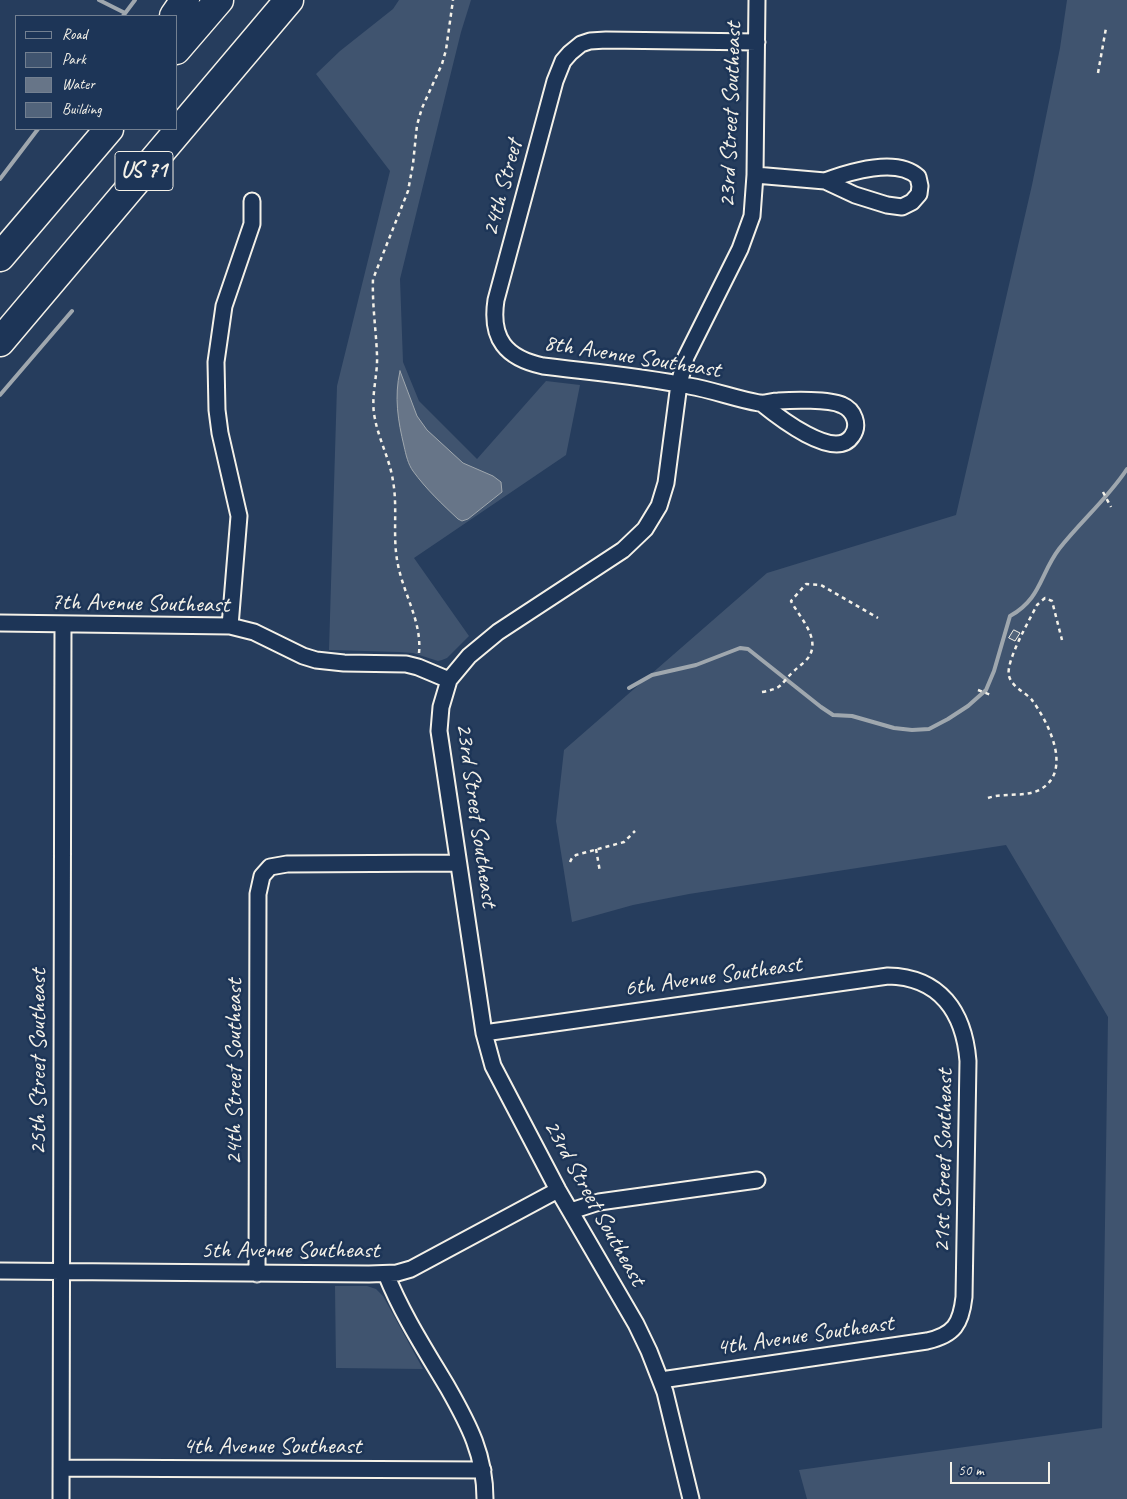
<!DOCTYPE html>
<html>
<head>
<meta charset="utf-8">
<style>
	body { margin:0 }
	#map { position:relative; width:1127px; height:1499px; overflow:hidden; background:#263d5d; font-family:Caveat,sans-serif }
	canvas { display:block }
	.legend { position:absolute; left:15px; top:15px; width:162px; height:115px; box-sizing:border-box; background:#1d3557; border:1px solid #738091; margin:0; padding:6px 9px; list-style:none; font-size:15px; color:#f4f1e8 }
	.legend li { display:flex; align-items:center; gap:10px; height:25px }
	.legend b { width:25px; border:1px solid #738091 }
	.scale { position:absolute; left:950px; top:1462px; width:100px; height:22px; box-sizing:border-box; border:2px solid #f4f1e8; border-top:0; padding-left:6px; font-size:15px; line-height:18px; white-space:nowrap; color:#f4f1e8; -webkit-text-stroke:4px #1d3557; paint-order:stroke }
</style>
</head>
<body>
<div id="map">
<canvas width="1127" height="1499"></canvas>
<ul class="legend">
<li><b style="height:6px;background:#1d3557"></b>Road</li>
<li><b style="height:14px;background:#40546f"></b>Park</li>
<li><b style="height:14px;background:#677588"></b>Water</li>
<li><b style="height:14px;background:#52647b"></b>Building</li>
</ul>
<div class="scale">50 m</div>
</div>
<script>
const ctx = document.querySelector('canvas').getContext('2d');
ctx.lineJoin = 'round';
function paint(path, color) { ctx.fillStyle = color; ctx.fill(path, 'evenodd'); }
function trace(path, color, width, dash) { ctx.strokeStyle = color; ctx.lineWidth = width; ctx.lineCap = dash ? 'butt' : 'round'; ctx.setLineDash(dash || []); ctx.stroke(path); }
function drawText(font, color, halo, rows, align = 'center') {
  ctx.font = font + ' Caveat,sans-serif'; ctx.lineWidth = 5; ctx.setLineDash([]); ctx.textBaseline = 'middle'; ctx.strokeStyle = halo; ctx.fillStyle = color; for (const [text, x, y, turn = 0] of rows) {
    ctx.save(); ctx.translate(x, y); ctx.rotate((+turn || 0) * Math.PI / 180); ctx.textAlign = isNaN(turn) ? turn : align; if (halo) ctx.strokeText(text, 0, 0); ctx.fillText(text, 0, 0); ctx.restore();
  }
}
paint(new Path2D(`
	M399,0H471L461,32L400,279L403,362L419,401L477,459L546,381L580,385L566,455L414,558L469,636L447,658L442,660L438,661L413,653L399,652L329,650L337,386L390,171L316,74L340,51L393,9Z
	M1067,0H1127V1499H807L799,1470L1102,1428L1108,1017L1006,845L689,894L633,905L572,922L556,821L564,750L767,573L956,515L1032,185L1060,48Z
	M367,1286L376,1289L383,1296L423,1369L336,1368L335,1286Z`), '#40546f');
const water = new Path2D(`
	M400,371L417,416L427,430L463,463L493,476L501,482L502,492L468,519L462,521L458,519C442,504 426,489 413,471C408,464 406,455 404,446C398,421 394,397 400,371Z`);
paint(water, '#677588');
trace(water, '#9fa7ae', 1);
trace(new Path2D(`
	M99,0L125,13
	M123,16L135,0
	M0,179L38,129
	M0,395L72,311
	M629,688L652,675L696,665L740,648L748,649L821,707L833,715L852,716L894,728L912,730L929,729L948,719L968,706L986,690L994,671L1010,616C1041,599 1040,574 1059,549C1081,521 1108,498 1127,469`), '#9fa7ae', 4);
const building = new Path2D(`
	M1014,630L1020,633L1015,641L1009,638Z`);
paint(building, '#52647b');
trace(building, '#f4f1e8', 1);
const minor = new Path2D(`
	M757,42L606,40L590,41L581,44L570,53L563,61L555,81L496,300C490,339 506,358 543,366C592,372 641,376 689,386C713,390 736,399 759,403C765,404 772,401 778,401C793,400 829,399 842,405C854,410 860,425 852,436C835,462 777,416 761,403
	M755,175L825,181L855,195L887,205L902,207L912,202L919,194L920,186L918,177C897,157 849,172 825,181
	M0,623L230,626L254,632L303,656L316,660L344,663L406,664L418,667L449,680
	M230,626L239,516L220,433L217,410L216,362L224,306L252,224V201
	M484,1033L888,976C940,977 964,1012 968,1061L964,1297C961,1324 954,1335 927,1341L661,1380
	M571,1211L599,1202L757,1180
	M0,1271L369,1274L397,1273L411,1269L558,1190
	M257,1274L258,894L262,876L270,867L287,864L458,863
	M386,1274C402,1314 426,1351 448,1388C469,1425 485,1455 485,1499
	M61,1468L483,1470
	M61,1499L63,625
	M691,1499L665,1392L649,1351L636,1324L558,1190L493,1066L484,1033L439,731L441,707L449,680L469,656L498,632L623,550L645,529L659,506L666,483L679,384L686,357L740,249L752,216L755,175L757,0`);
const motorway = new Path2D(`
	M174,16L185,0
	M176,50L219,0
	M0,257L109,129
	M0,342L289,0`);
trace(minor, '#f4f1e8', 19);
trace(motorway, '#f4f1e8', 31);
trace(new Path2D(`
	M1098,73L1106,28
	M1103,492L1111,507
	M419,653C422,622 404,595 398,565C392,537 398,509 393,481C390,460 379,440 375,419C370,398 378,376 377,355C376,329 372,304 373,279L408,191L413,164L417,125L422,108L442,64L446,50L453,0
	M978,690L991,695
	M762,692C784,688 779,685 794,671C798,667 804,663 808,658C822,639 799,617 791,601L806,584L821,585L878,618
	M988,798C1005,792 1026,798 1041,789C1073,770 1048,722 1032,700C1025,692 1012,687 1009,676C1005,662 1030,619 1037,605L1045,598L1052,601L1062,640
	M596,849L600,872
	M570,862L572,858L576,855L624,842L635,831`), '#f4f1e8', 2.5, [4, 4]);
trace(minor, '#1d3557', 15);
trace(motorway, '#1d3557', 28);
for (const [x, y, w] of [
	[144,171,58]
]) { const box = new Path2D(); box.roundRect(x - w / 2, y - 19.5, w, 39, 4); ctx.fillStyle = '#1d3557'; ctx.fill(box); trace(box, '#f4f1e8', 1); }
drawText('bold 22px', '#f4f1e8', null, [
	["US 71",144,171]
]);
drawText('24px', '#f4f1e8', '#1d3557', [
	["23rd Street Southeast",731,115,-88],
	["24th Street",503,188,-75],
	["8th Avenue Southeast",632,357,9],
	["7th Avenue Southeast",140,604,1],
	["23rd Street Southeast",476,815,82],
	["6th Avenue Southeast",713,977,-8],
	["25th Street Southeast",39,1062,-90],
	["24th Street Southeast",235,1072,-90],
	["21st Street Southeast",944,1161,-89],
	["23rd Street Southeast",594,1203,61],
	["5th Avenue Southeast",290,1251],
	["4th Avenue Southeast",805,1336,-8],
	["4th Avenue Southeast",272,1447]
]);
</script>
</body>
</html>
